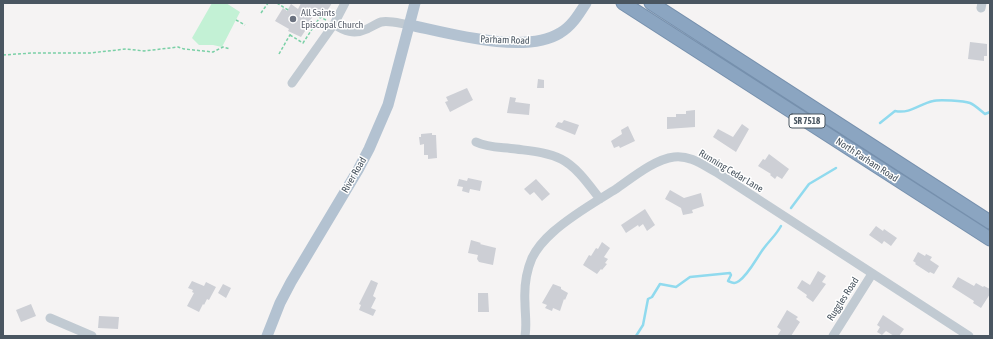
<!DOCTYPE html>
<html>
<head>
<meta charset="utf-8">
<style>
	body { margin:0 }
	#map { position:relative; width:993px; height:339px; overflow:hidden; background:#f5f3f3; font-family:"Asap Condensed",sans-serif }
	canvas { display:block }
	.frame { position:absolute; inset:0; border:4px solid #4a5661; pointer-events:none }
</style>
</head>
<body>
<div id="map">
<canvas width="993" height="339"></canvas>
<div class="frame"></div>
</div>
<script>
const ctx = document.querySelector('canvas').getContext('2d');
ctx.lineJoin = 'round';
function paint(path, color) { ctx.fillStyle = color; ctx.fill(path, 'evenodd'); }
function trace(path, color, width, dash) { ctx.strokeStyle = color; ctx.lineWidth = width; ctx.lineCap = dash ? 'butt' : 'round'; ctx.setLineDash(dash || []); ctx.stroke(path); }
function drawText(font, color, halo, rows, align = 'center') {
  ctx.font = font + ' "Asap Condensed",sans-serif'; ctx.lineWidth = 3; ctx.setLineDash([]); ctx.textBaseline = 'middle'; ctx.strokeStyle = halo; ctx.fillStyle = color; for (const [text, x, y, turn = 0] of rows) {
    ctx.save(); ctx.translate(x, y); ctx.rotate((+turn || 0) * Math.PI / 180); ctx.textAlign = isNaN(turn) ? turn : align; if (halo) ctx.strokeText(text, 0, 0); ctx.fillText(text, 0, 0); ctx.restore();
  }
}
paint(new Path2D(`
	M212,3H226L240,12L222,47L213,45H199L192,38Z`), '#c3f1d5');
trace(new Path2D(`
	M880,123L895,111C911,114 919,104 933,101C939,99 964,101 970,103C975,105 981,111 985,114L990,112
	M791,208L809,184L836,168
	M636,336L643,325L648,299L652,297L660,284L676,287L690,277L730,273L731,275L728,281C733,283 735,284 739,281C749,274 757,257 764,248C770,240 776,235 781,226`), '#90daee', 2.5);
paint(new Path2D(`
	M301,3H332L323,18L315,13L308,24L309,25L301,37L288,31L289,29L275,21L283,8L287,11L291,4L298,9Z
	M970,42L987,44V56H984V61L968,59Z
	M538,79L544,80V88H537Z
	M467,88L473,100L450,112L445,102L448,101L446,97Z
	M510,97L516,98L515,102L530,104L529,115L507,113Z
	M695,110V127L667,129V117H676V114H686V111Z
	M564,120L579,125L575,135L555,127L558,122L562,123Z
	M742,124L749,129L736,152L713,137L718,129L733,137Z
	M628,126L635,141L620,148L619,146L614,148L611,141L622,134L621,130Z
	M432,133V135H436L437,158L428,159V155H424V144L420,145L419,137H421V134Z
	M769,154L789,169L782,179L777,176L775,179L770,175L771,174L758,166L763,159L765,160Z
	M468,178L482,181L480,191L470,189L469,193L462,191L463,187L457,186L459,179L467,181Z
	M536,179L550,194L542,201L534,192L530,195L524,189Z
	M670,190L684,198L701,193L704,206L692,210L693,213L683,215L681,208L665,199Z
	M645,209L655,225L647,231L643,224L639,227L638,225L626,233L621,225Z
	M876,226L883,231L884,229L897,238L891,246L884,241L882,244L869,235Z
	M471,240L481,243L480,244L496,248L493,265L479,262L477,259L478,255L468,253Z
	M602,242L610,248L604,257L608,259L605,263L607,264L602,270L601,269L597,274L583,265L589,255L591,256L596,248L598,249Z
	M918,252L925,256L926,254L932,257L930,260L939,266L934,274L930,272L929,273L915,264L916,263L913,261Z
	M818,271L826,276L822,282L826,284L813,302L806,297L807,295L797,288L802,280L810,285Z
	M958,277L974,286L976,283L983,287L984,286L990,289V294L981,308L973,303L974,301L952,287Z
	M371,280L378,283L373,296L376,298L371,308L376,310L373,316L359,310L361,305L359,304Z
	M192,281L204,286L206,282L216,287L209,300L207,299L204,305L203,304L199,312L187,306L194,293L192,292L193,290L188,288Z
	M223,284L231,288L226,298L218,293Z
	M553,284L561,287V289L568,293L565,300L564,299L560,311L553,308L552,311L545,308L547,305L542,303Z
	M478,293H488L489,312H478Z
	M31,304L36,316L21,322L16,310Z
	M787,310L798,317L796,319L800,322L791,336H777L781,330L777,327Z
	M883,315L904,329L899,336H894L886,331L882,335L877,332L880,327L877,325Z
	M99,316L119,317L118,329L98,328Z`), '#cdcfd5');
const highway = new Path2D(`
	M623,3L990,239
	M651,3L990,222`);
trace(highway, '#7690ad', 15);
trace(new Path2D(`
	M277,3L288,10
	M261,13L268,3
	M236,20L245,25
	M290,35L303,43L320,17L326,20
	M279,54L291,33
	M3,55L32,53H90L126,49L144,51L178,47L184,49L213,52L223,47L230,49`), '#7ad0a6', 1.5, [3, 2]);
trace(new Path2D(`
	M981,8L982,3
	M334,24C344,31 354,35 367,29C371,27 376,24 381,22C390,20 401,24 410,25
	M292,83L334,24L345,3
	M476,142C488,148 502,147 516,149C531,151 547,152 561,159C577,167 589,185 600,199
	M50,318L92,336
	M525,336C527,325 525,314 525,303C524,287 526,272 532,258C537,248 545,239 553,232C572,215 595,202 616,189C632,178 655,159 674,157C690,155 703,165 716,172L969,336
	M833,336L872,274`), '#c1cad2', 9);
trace(new Path2D(`
	M410,25C448,33 525,55 560,33C572,26 579,14 586,3
	M267,336L280,303L291,282L358,170L369,149L388,105L415,3`), '#b3c2d1', 11);
trace(highway, '#8ba5c1', 13);
for (const [x, y, r, color] of [
	[293,19,4,"#6b7280"]
]) { const dot = new Path2D(); dot.arc(x, y, r, 0, 2 * Math.PI); ctx.fillStyle = color; ctx.fill(dot); trace(dot, '#fff', 1.5); }
for (const [x, y, w] of [
	[807,121,36]
]) { const box = new Path2D(); box.roundRect(x - w / 2, y - 7, w, 14, 3); ctx.fillStyle = '#fff'; ctx.fill(box); trace(box, '#4a5661', 1); }
drawText('bold 9px', '#4a5661', null, [
	["SR 7518",807,121]
]);
drawText('10px', '#5b616d', '#fff', [
	["All Saints",301,13],
	["Episcopal Church",301,25]
], 'left');
drawText('10px', '#4a5661', '#fff', [
	["Parham Road",505,40,2],
	["North Parham Road",867,160,33],
	["Running Cedar Lane",731,171,31],
	["River Road",354,175,-60],
	["Ruggles Road",843,299,-57]
]);
</script>
</body>
</html>
